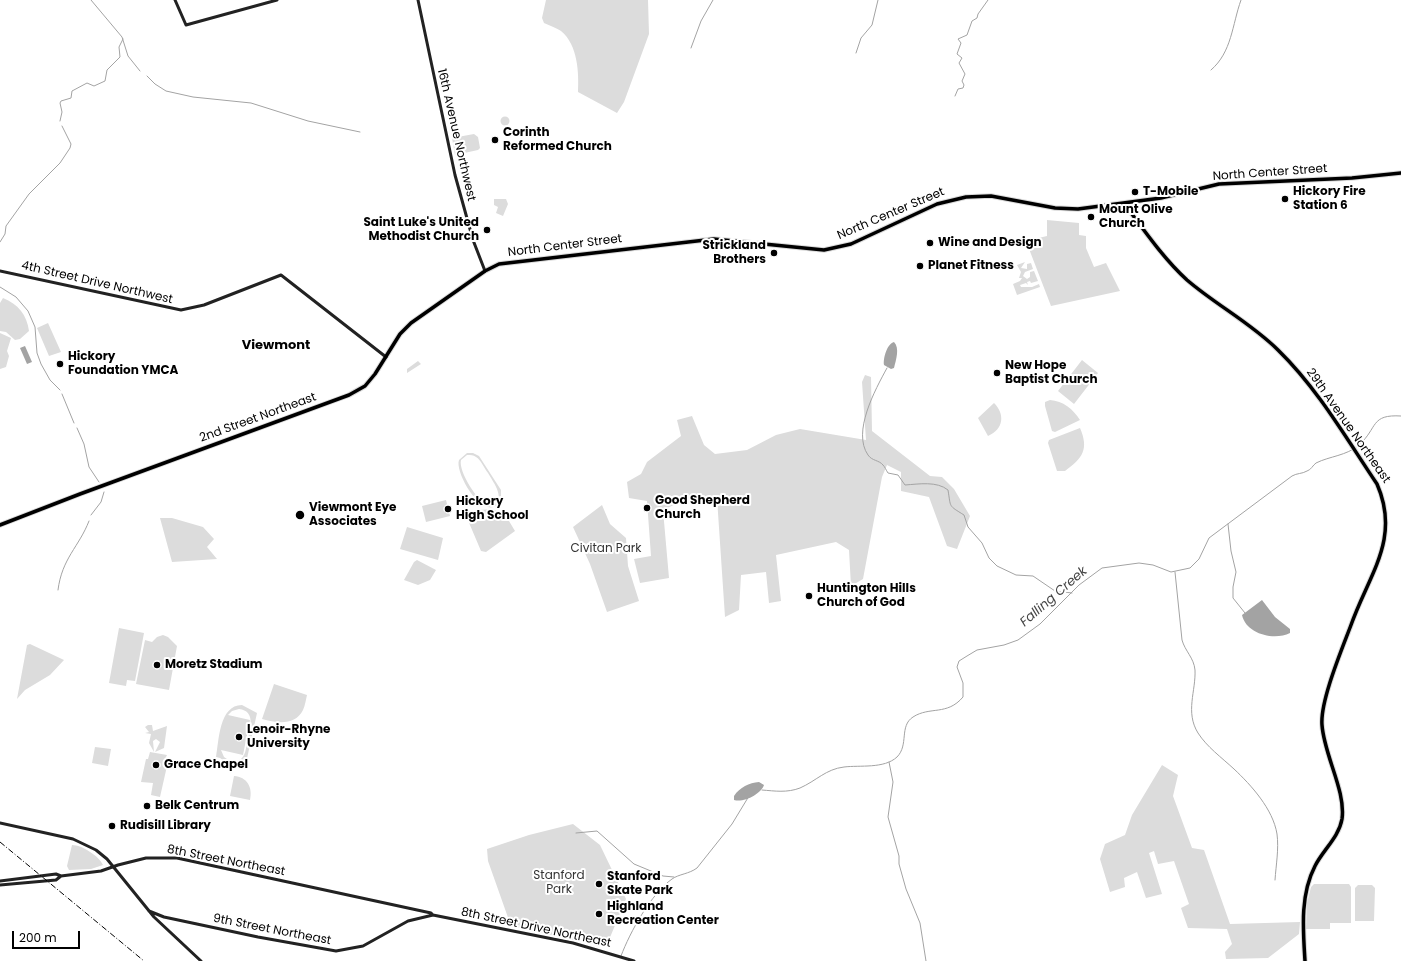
<!DOCTYPE html>
<html>
<head>
<meta charset="utf-8">
<style>
	body { margin:0 }
	#map { position:relative; width:1401px; height:961px; overflow:hidden; background:#fff; font-family:Poppins,sans-serif }
	canvas { display:block }
	.scale { position:absolute; left:12px; top:931px; width:68px; height:18px; box-sizing:border-box; border:2px solid #000; border-top:0; padding-left:5px; font-size:12px; line-height:14px; white-space:nowrap; color:#000; -webkit-text-stroke:3px #fff; paint-order:stroke }
</style>
</head>
<body>
<div id="map">
<canvas width="1401" height="961"></canvas>
<div class="scale">200 m</div>
</div>
<script>
const ctx = document.querySelector('canvas').getContext('2d');
ctx.lineJoin = 'round';
function paint(path, color) { ctx.fillStyle = color; ctx.fill(path, 'evenodd'); }
function trace(path, color, width, dash) { ctx.strokeStyle = color; ctx.lineWidth = width; ctx.lineCap = dash ? 'butt' : 'round'; ctx.setLineDash(dash || []); ctx.stroke(path); }
function drawText(font, color, halo, rows, align = 'center') {
  ctx.font = font + ' Poppins,sans-serif'; ctx.lineWidth = 4; ctx.setLineDash([]); ctx.textBaseline = 'middle'; ctx.strokeStyle = halo; ctx.fillStyle = color; for (const [text, x, y, turn = 0] of rows) {
    ctx.save(); ctx.translate(x, y); ctx.rotate((+turn || 0) * Math.PI / 180); ctx.textAlign = isNaN(turn) ? turn : align; if (halo) ctx.strokeText(text, 0, 0); ctx.fillText(text, 0, 0); ctx.restore();
  }
}
paint(new Path2D(`
	M546,0H648L649,34L624,102L617,113L578,92C579,73 578,45 561,31C557,28 550,26 544,23L542,18Z
	M500.5 121a4.5 4.5 0 1 1 9 0a4.5 4.5 0 1 1-9 0Z
	M474,134L478,137L480,148L478,150L455,155L452,138Z
	M494,199H506L508,204L503,216L496,213L498,207L494,205Z
	M1047,220L1079,223V235L1086,236V248L1094,267L1106,263L1120,291L1051,306L1026,241L1047,236Z
	M1025,262L1021,268L1027,269V264L1031,263L1033,269L1025,272L1023,276L1027,279L1030,277V272L1034,271L1038,281L1031,283L1030,281L1027,282L1028,285L1026,283L1020,285L1021,287H1032L1039,284L1040,287L1017,295L1013,284L1020,281L1022,278H1019L1021,272L1017,265Z
	M3,298C18,304 27,315 29,331L20,339L15,340L6,332L0,331V303Z
	M48,323L61,352L49,356L37,328Z
	M0,333L11,338L7,351L9,356L6,367L0,369Z
	M1082,360L1098,373L1074,404L1058,391Z
	M418,361L421,364L407,373V369Z
	M865,375L871,377L872,431L930,476L942,477L954,489L970,516L957,549L947,546L929,497L901,491V472L887,465L882,477L863,579L851,586L849,550L836,542L776,555L781,601L769,603L766,572L741,575L739,610L725,617L717,498L693,496L663,510L669,578L640,583L634,559L651,556L647,501L629,498L627,482L641,474L647,462L681,436L677,420L692,416L704,445L715,454L747,450L776,435L800,429L866,440L862,382Z
	M1050,400C1063,401 1073,409 1080,420L1055,432L1052,431L1045,406V402Z
	M994,403C1005,414 1004,429 988,436L978,418Z
	M1080,428C1089,449 1083,458 1065,471H1057L1048,443L1049,440Z
	M467,453H473L479,456L501,490V500C486,527 454,473 459,460ZM467,455C471,455 473,455 476,457C481,460 484,468 488,473C493,482 509,502 489,506C478,503 458,471 461,460Z
	M446,500L450,516L426,522L422,506Z
	M602,505L610,524L626,538L628,566L639,601L607,612L590,564L573,527Z
	M493,509L506,516L515,531L486,552L481,551L467,518L480,510Z
	M160,518H172L203,527L214,539L207,547L217,559L172,562Z
	M407,527L443,538L438,560L400,549Z
	M417,560L436,570L430,580L418,585L404,580L414,562Z
	M119,628L144,633L135,681L127,680L126,686L109,683Z
	M163,635L168,637L177,646L169,690L136,684L145,640L152,642L157,637Z
	M30,644L64,660L50,675L25,690L17,699L27,645Z
	M274,684L307,695C306,699 305,706 303,710C295,726 277,723 262,719Z
	M242,705L257,713L246,763L229,764L220,758L216,757C219,741 219,705 242,705ZM239,709C256,711 250,728 248,740C246,746 246,754 242,758C239,761 234,762 230,761L224,757L221,750L243,755L250,720L228,715L232,711Z
	M148,725H152L153,731L167,726L164,748L155,752L160,742L156,739L153,741L154,752L149,743L151,734L145,733L149,732L145,727Z
	M95,747L111,749L108,766L92,763Z
	M150,752L167,755L164,761L167,766L160,797L151,795L153,783L141,782L146,759H148Z
	M1162,765L1178,775L1173,796L1192,848L1204,850L1230,924L1300,922L1299,934L1268,958L1226,959L1225,952L1232,944L1227,929L1188,928L1181,908L1189,904L1174,861L1158,864L1154,851L1149,853L1162,894L1146,898L1137,872L1124,878L1125,887L1110,892L1100,859L1105,844L1125,835L1132,815Z
	M234,776C247,777 253,787 250,800L230,796Z
	M573,824L600,845L626,899L606,947L511,926L488,861L487,849L529,835Z
	M72,845C82,845 99,856 103,865L91,869L69,870L67,866Z
	M1314,884H1349L1351,887V923H1330V929H1306L1307,903L1311,887Z
	M1358,885H1372L1375,888L1374,921H1355V888Z`), '#dcdcdc');
paint(new Path2D(`
	M894,342C900,348 896,360 894,368L891,369L884,365C883,358 887,344 894,342Z
	M25,346L32,362L27,364L20,348Z
	M1262,600L1275,617L1290,629V633C1274,641 1246,634 1242,615Z
	M759,782L764,785C761,794 744,803 734,800V796C740,787 749,783 759,782Z`), '#a3a3a3');
trace(new Path2D(`
	M91,0L122,37L128,56L140,71
	M691,48L701,21L713,0
	M856,53L861,38L872,25L878,0
	M1211,70C1232,52 1232,25 1241,0
	M147,76L155,84L166,91L193,97L251,103L308,121L360,132
	M955,96L958,89L963,88L964,85L962,81L965,74L959,63L962,58L957,54L961,43L958,39L967,35L972,21L977,18L978,14L988,0
	M60,121L62,112L60,103L61,101L71,98L72,91L87,83L94,86L105,81L107,70L120,57L119,47L123,39
	M0,242L5,234L6,226L29,194L60,163L70,148L71,144L62,126
	M0,287L16,297L28,311L35,327L37,353L41,364L50,380L60,390
	M887,368C875,390 852,432 868,455C872,461 879,460 883,465C885,467 886,470 888,473L898,475L905,485C919,484 937,481 948,490C951,508 948,505 964,515L968,527L982,543L989,558L997,566L1016,575L1033,576L1055,591L1072,593
	M62,394L74,423
	M77,428L84,444L89,467L99,482
	M91,515L101,502L104,492
	M1228,524L1231,551L1236,572L1233,587V598L1245,613
	M1175,572L1182,640C1185,651 1194,658 1195,670C1196,691 1185,712 1198,733C1207,747 1221,757 1234,769C1251,785 1273,809 1277,834C1279,849 1276,865 1275,880
	M58,590C62,558 79,547 89,521
	M889,762L893,782L888,817L899,856V864L906,889L920,923L926,961
	M762,790C775,791 787,793 800,788C816,781 826,769 844,767C860,765 884,769 897,757C909,745 899,726 913,717C930,706 947,716 963,697V683L957,667L959,661L967,656L977,650L1004,645L1018,640L1040,624L1079,585L1102,568L1139,563L1153,565L1171,572L1190,568L1199,559L1209,538L1292,476C1297,473 1302,474 1307,471C1311,470 1313,465 1316,463C1330,456 1346,456 1359,445C1378,428 1370,414 1401,416
	M576,833L597,831L634,864L663,876L674,877
	M621,956C630,932 651,894 672,879C679,874 689,874 697,868L732,824L749,796`), '#a3a3a3', 1);
const primary = new Path2D(`
	M1127,204L1129,210C1146,233 1165,260 1187,280C1216,305 1251,323 1278,350C1318,389 1346,438 1377,484C1401,539 1369,574 1351,625C1342,649 1320,701 1322,725C1324,755 1346,791 1342,819C1339,837 1323,850 1315,866C1300,895 1303,929 1305,961
	M0,525L80,494L349,395L365,386L375,374L400,334L411,323L485,271L499,264L714,239L824,250L851,244L937,204L966,197L991,196L1055,208L1078,209L1161,198L1219,184L1352,178L1401,173`);
trace(primary, '#dbdbdb', 5.5);
trace(new Path2D(`
	M175,0L186,25L277,0
	M418,0L455,175L473,240L485,271
	M0,271L181,310L204,305L281,275L386,357
	M0,823L73,839L96,850L107,859L154,917L201,961
	M0,881L56,874L61,876
	M0,885L56,880L61,876L101,871L118,865L146,858H177L431,913L433,915L573,943L634,961
	M149,911L164,917L258,937L336,951L363,946L408,921L433,915`), '#222', 3);
trace(primary, '#000', 3.5);
trace(new Path2D(`
	M0,842L144,961`), '#000', 1, [6, 2, 1, 2]);
for (const [x, y, r, color] of [
	[495,140,4,"#000"],
	[1135,192,4,"#000"],
	[1285,199,4,"#000"],
	[1091,217,4,"#000"],
	[487,230,4,"#000"],
	[930,243,4,"#000"],
	[774,253,4,"#000"],
	[920,266,4,"#000"],
	[60,364,4,"#000"],
	[997,373,4,"#000"],
	[647,508,4,"#000"],
	[448,509,4,"#000"],
	[300,515,5,"#000"],
	[809,596,4,"#000"],
	[157,665,4,"#000"],
	[239,737,4,"#000"],
	[156,765,4,"#000"],
	[147,806,4,"#000"],
	[112,826,4,"#000"],
	[599,884,4,"#000"],
	[599,914,4,"#000"]
]) { const dot = new Path2D(); dot.arc(x, y, r, 0, 2 * Math.PI); ctx.fillStyle = color; ctx.fill(dot); trace(dot, '#fff', 1.5); }
drawText('bold 12px', '#000', '#fff', [
	["Corinth",503,133],
	["Reformed Church",503,147],
	["T-Mobile",1143,192],
	["Hickory Fire",1293,192],
	["Station 6",1293,206],
	["Mount Olive",1099,210],
	["Church",1099,224],
	["Saint Luke's United",479,223,"right"],
	["Methodist Church",479,237,"right"],
	["Wine and Design",938,243],
	["Strickland",766,246,"right"],
	["Brothers",766,260,"right"],
	["Planet Fitness",928,266],
	["Hickory",68,357],
	["Foundation YMCA",68,371],
	["New Hope",1005,366],
	["Baptist Church",1005,380],
	["Good Shepherd",655,501],
	["Church",655,515],
	["Hickory",456,502],
	["High School",456,516],
	["Viewmont Eye",309,508],
	["Associates",309,522],
	["Huntington Hills",817,589],
	["Church of God",817,603],
	["Moretz Stadium",165,665],
	["Lenoir-Rhyne",247,730],
	["University",247,744],
	["Grace Chapel",164,765],
	["Belk Centrum",155,806],
	["Rudisill Library",120,826],
	["Stanford",607,877],
	["Skate Park",607,891],
	["Highland",607,907],
	["Recreation Center",607,921]
], 'left');
drawText('12px', '#000', '#fff', [
	["16th Avenue Northwest",456,135,77],
	["North Center Street",1270,173,-4],
	["North Center Street",891,214,-23],
	["North Center Street",565,246,-7],
	["4th Street Drive Northwest",97,283,13],
	["2nd Street Northeast",258,418,-20],
	["29th Avenue Northeast",1348,426,55],
	["8th Street Northeast",226,861,11],
	["8th Street Drive Northeast",536,928,12],
	["9th Street Northeast",272,930,11]
]);
drawText('12px', '#333', '#fff', [
	["Civitan Park",606,549],
	["Stanford",559,876],
	["Park",559,890]
]);
drawText('bold 13px', '#000', '#fff', [
	["Viewmont",276,346]
]);
drawText('italic 13px', '#444', '#fff', [
	["Falling Creek",1054,597,-41]
]);
</script>
</body>
</html>
